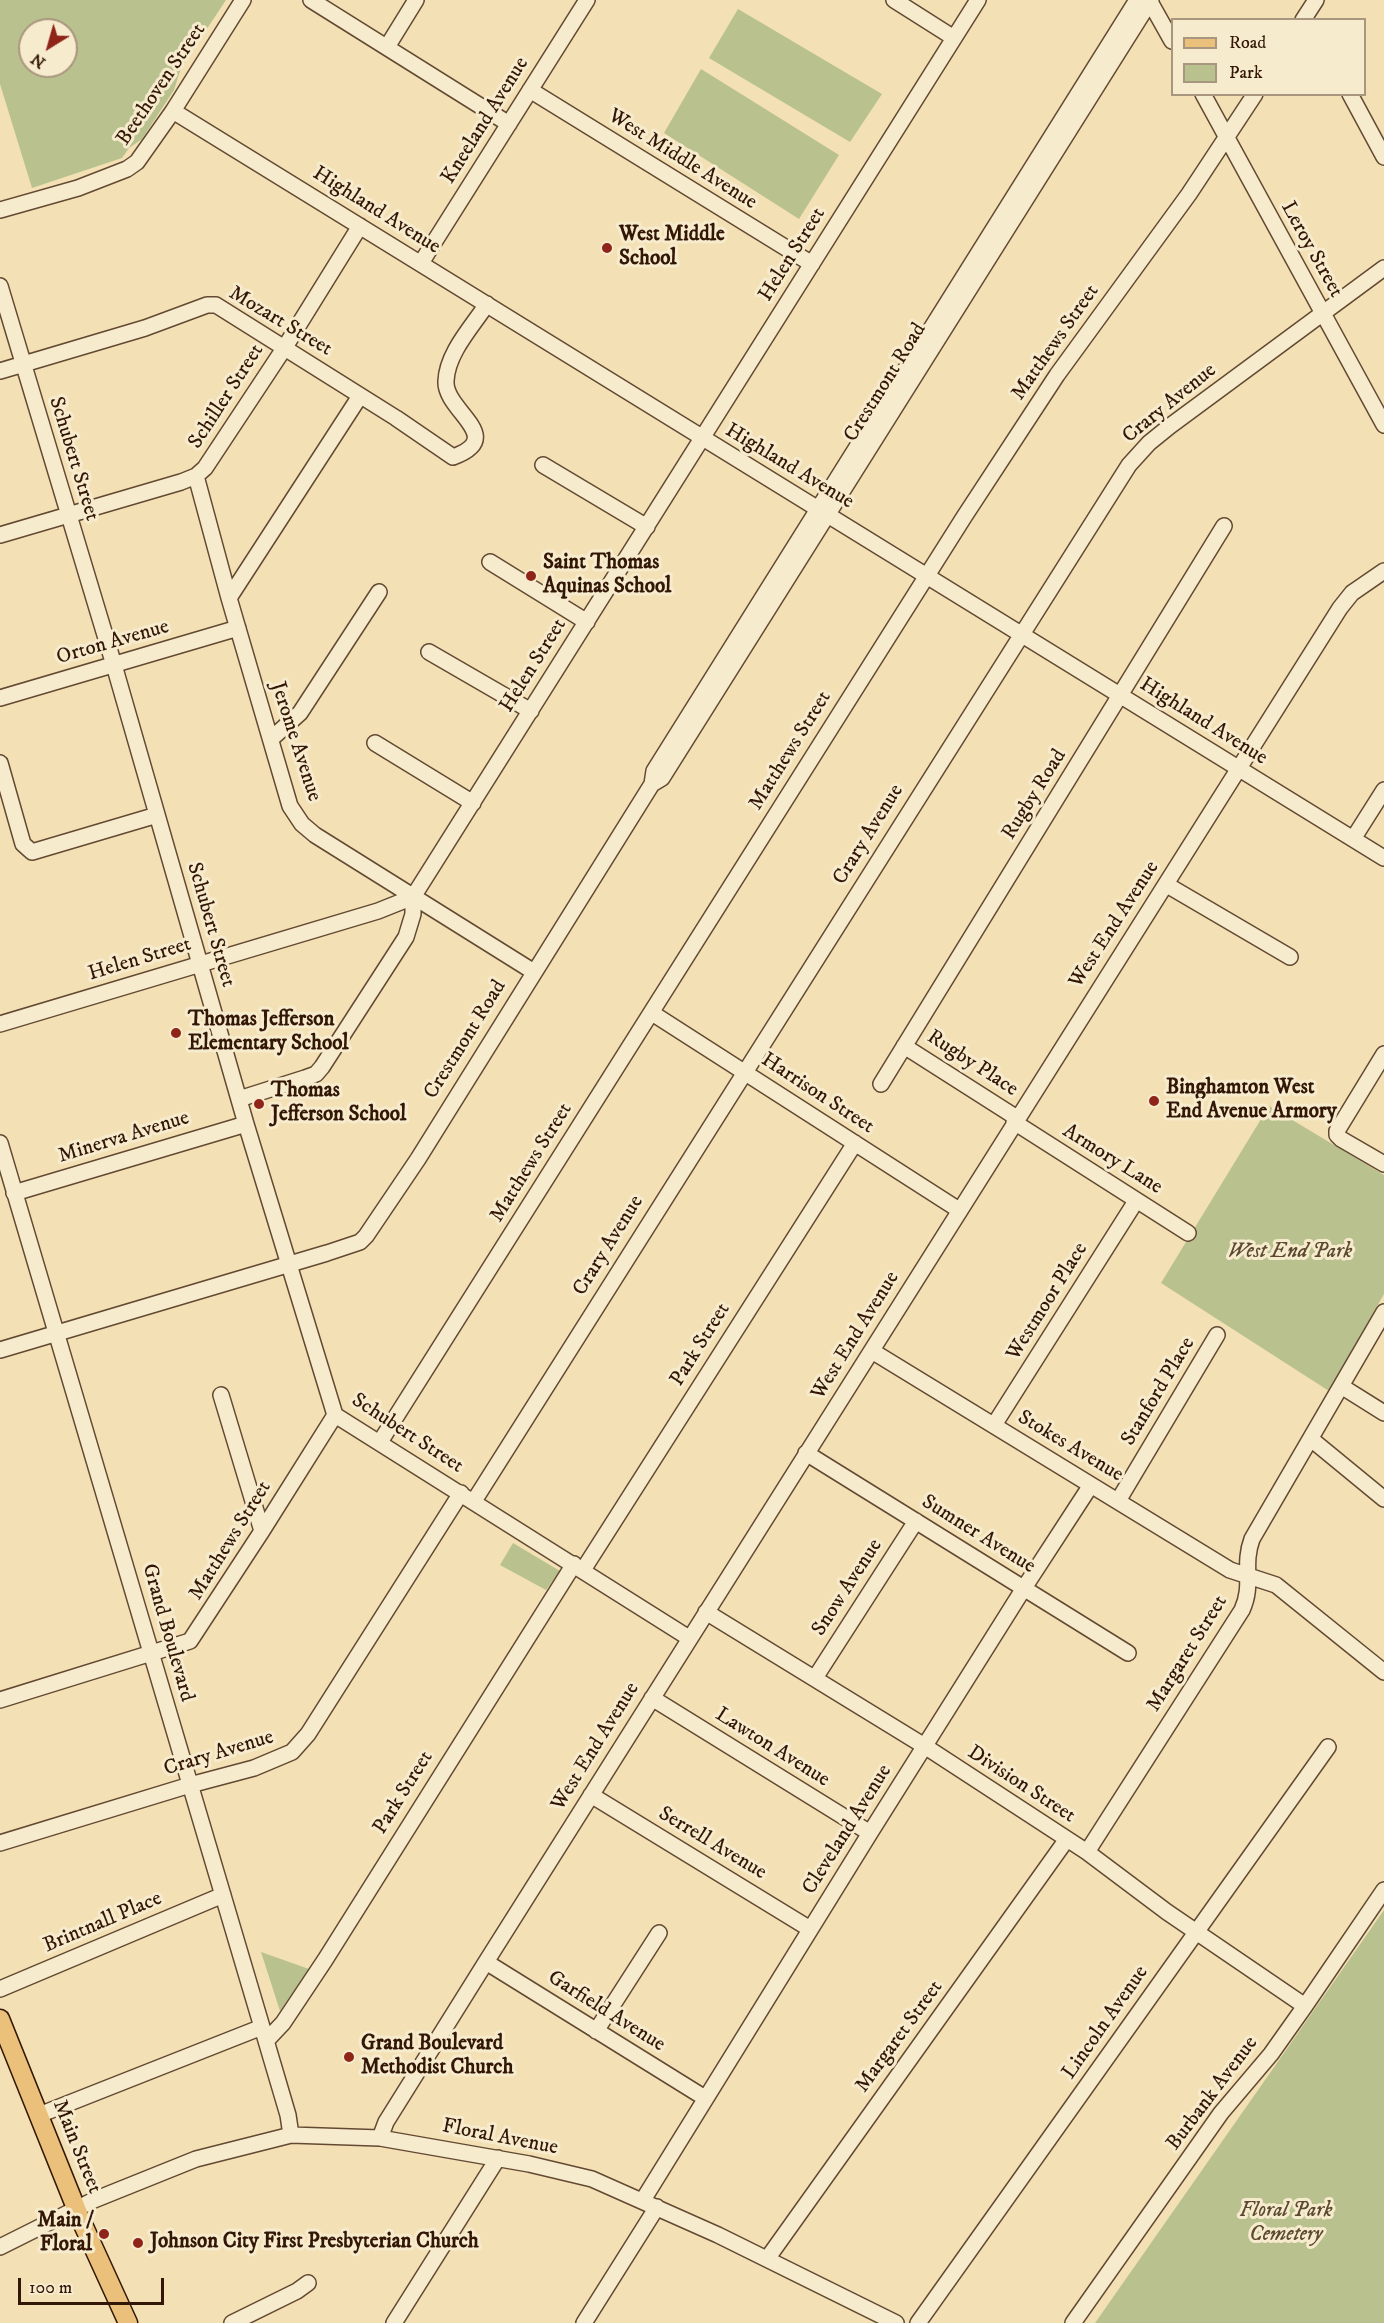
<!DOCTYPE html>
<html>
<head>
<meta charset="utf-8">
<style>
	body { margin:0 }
	#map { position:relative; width:1384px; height:2323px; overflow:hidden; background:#f3e0b4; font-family:"IM FELL DW Pica",serif }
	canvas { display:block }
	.legend { position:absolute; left:1171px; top:18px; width:195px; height:78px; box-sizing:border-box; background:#f7ebce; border:2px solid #a9967e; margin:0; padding:8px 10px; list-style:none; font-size:18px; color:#331706 }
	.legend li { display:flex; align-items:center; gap:12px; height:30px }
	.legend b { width:30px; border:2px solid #a9967e }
	.north { position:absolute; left:18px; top:18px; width:60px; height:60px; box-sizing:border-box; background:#f7ebce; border:2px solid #a9967e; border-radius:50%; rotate:217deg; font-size:16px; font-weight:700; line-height:24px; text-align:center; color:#331706 }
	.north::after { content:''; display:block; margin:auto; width:21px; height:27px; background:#8f2418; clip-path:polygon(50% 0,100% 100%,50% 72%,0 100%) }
	.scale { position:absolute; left:18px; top:2278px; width:146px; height:27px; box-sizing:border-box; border:3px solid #331706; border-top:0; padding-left:8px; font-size:18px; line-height:21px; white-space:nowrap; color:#331706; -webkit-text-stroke:4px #f7ebce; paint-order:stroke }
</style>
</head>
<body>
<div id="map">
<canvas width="1384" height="2323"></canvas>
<ul class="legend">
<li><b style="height:8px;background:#eac07a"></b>Road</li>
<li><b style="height:16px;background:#b9c28e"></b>Park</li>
</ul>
<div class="north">N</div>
<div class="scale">100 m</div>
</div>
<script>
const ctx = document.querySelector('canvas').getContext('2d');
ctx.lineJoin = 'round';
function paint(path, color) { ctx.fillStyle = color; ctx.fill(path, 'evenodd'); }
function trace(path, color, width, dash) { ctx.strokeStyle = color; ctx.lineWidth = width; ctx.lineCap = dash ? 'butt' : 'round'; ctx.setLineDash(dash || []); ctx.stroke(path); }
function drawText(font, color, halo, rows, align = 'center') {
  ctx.font = font + ' "IM FELL DW Pica",serif'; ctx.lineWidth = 6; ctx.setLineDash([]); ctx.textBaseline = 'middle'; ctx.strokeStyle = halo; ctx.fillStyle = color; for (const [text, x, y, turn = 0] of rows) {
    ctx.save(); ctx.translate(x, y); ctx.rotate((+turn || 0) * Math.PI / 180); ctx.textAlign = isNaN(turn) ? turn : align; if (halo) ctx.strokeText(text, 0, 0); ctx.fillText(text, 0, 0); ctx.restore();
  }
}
paint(new Path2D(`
	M0,0H226L181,68L174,90L142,139L129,148L122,158L32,188L0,84ZM30,30H66V66H30Z
	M738,9L882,94L850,142L709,58Z
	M701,69L839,155L799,219L664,133Z
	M1269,1106L1384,1175V1294L1329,1391L1161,1283Z
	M513,1543L560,1571L546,1590L500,1565Z
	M1384,1910V2323H1095Z
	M261,1952L309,1969L280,2011Z`), '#b9c28e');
const minor = new Path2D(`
	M311,0L509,124
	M894,0L954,38
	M1149,0L1172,41
	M1303,20L1316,0
	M387,47L416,0
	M530,90L812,264
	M1203,94L1384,425
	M1350,94L1384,157
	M173,111L1384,858
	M0,210L78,188L127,169L137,162L173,111L243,0
	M421,263L587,0
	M0,286L114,665L246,1124L335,1415L689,1638
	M0,371L145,328L207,305H216L396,418L453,457C508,437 444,411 446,381C447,353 472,327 487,304
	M543,465L647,527
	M196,476L229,598L290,806L302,824L315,835L534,972
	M0,535L181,482L196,476L205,468L285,347L360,226
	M490,562L587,622
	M229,598L360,396
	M429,652L531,711
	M0,698L238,628
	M271,739L300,713L379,592
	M375,743L473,803
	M0,763L23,844L32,852L157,815
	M652,784L662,778L1151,0
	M1353,839L1384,790
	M1167,885L1290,957
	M652,1013L959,1210
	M0,1024L378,911L413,897L978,0
	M904,1046L1017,1118
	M1384,1054L1337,1131V1135L1341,1139L1384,1164
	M881,1084L1224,526
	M239,1099L305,1078L316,1074L322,1067L406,937L413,914V897
	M1014,1122L1188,1233
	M0,1143L262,2027L288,2115L291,2135
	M14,1193L246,1124
	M0,1350L327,1253L360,1242L366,1236L418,1159L652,784L654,771L1137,0
	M872,1351L1230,1570L1276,1585L1384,1672
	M1341,1386L1384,1413
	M221,1395L262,1531
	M994,1425L1136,1201
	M1311,1439L1384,1499
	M380,1442L964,517L1057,375L1189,194L1255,94
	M806,1453L1128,1653
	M474,1501L1129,465L1149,443L1170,426L1384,268
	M1118,1501L1217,1335
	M583,1570L855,1143
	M706,1612L926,1747L1087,1852L1167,1912L1305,2006
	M815,1678L916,1521
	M652,1698L870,1833
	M0,1700L190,1641L262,1531L335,1415
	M591,1795L810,1929
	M0,1843L190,1785L254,1768L292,1752L308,1734L461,1493
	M1087,1852L1242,1610C1254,1584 1242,1566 1252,1539L1384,1312
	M486,1962L705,2098
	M0,1989L223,1895
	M596,2031L659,1933
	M266,2041L283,2023L325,1960L574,1564
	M39,2115L262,2027
	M380,2138L386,2122L486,1962L1340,608L1352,593L1384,571
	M643,2200L870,1833L1024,1588L1091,1485
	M0,2247L94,2200L196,2159L291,2135L380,2138L529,2164L592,2179L718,2235L896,2323
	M767,2259L1067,1839
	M232,2323L297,2291L308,2283
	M394,2323L498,2158
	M584,2323L657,2207
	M918,2323L1328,1747
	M1073,2323L1221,2113L1271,2054L1305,2006L1384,1890`);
const major = new Path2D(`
	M0,2019L80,2218L128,2323`);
trace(minor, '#634932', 18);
trace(major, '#331706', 21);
trace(minor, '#f7ebce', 15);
trace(major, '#eac07a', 18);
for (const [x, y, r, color] of [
	[607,248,6,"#8f2418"],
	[531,576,6,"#8f2418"],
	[176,1033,6,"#8f2418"],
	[1154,1101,6,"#8f2418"],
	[259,1104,6,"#8f2418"],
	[349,2057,6,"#8f2418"],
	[104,2234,6,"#8f2418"],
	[138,2243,6,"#8f2418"]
]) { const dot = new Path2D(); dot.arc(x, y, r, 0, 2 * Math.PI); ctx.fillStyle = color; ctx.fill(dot); trace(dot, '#f7ebce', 2); }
drawText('21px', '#331706', '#f7ebce', [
	["Beethoven Street",162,85,-56],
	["Kneeland Avenue",486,121,-58],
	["West Middle Avenue",682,160,32],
	["Highland Avenue",376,211,32],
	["Leroy Street",1311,250,61],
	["Helen Street",793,255,-58],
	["Mozart Street",280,322,31],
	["Matthews Street",1056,343,-55],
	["Crestmont Road",886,383,-58],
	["Schiller Street",227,397,-57],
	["Crary Avenue",1170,404,-39],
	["Schubert Street",73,459,73],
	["Highland Avenue",789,467,31],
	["Orton Avenue",113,643,-16],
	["Helen Street",534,666,-58],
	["Highland Avenue",1203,722,32],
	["Jerome Avenue",295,742,72],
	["Matthews Street",791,751,-58],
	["Rugby Road",1035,795,-58],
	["Crary Avenue",869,835,-58],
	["Schubert Street",210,925,74],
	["West End Avenue",1115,925,-57],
	["Helen Street",140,960,-17],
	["Crestmont Road",466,1040,-58],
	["Rugby Place",972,1064,33],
	["Harrison Street",817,1094,33],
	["Minerva Avenue",124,1138,-17],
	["Armory Lane",1112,1160,32],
	["Matthews Street",532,1163,-58],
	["Crary Avenue",609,1246,-58],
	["Westmoor Place",1048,1302,-58],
	["West End Avenue",856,1336,-58],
	["Park Street",701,1345,-58],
	["Stanford Place",1159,1392,-59],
	["Schubert Street",407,1434,33],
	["Stokes Avenue",1070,1447,31],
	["Sumner Avenue",978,1535,32],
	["Matthews Street",231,1541,-58],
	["Snow Avenue",848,1588,-57],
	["Grand Boulevard",167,1633,74],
	["Margaret Street",1188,1654,-58],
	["West End Avenue",596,1747,-58],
	["Lawton Avenue",772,1748,32],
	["Crary Avenue",219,1754,-17],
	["Division Street",1021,1785,33],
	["Park Street",404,1793,-58],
	["Cleveland Avenue",848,1830,-58],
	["Serrell Avenue",712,1844,31],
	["Brintnall Place",103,1923,-23],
	["Garfield Avenue",606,2012,32],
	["Lincoln Avenue",1106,2023,-55],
	["Margaret Street",900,2037,-54],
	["Burbank Avenue",1213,2094,-53],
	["Floral Avenue",500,2138,11],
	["Main Street",76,2147,68]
]);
drawText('bold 21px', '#331706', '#f7ebce', [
	["West Middle",619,236],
	["School",619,260],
	["Saint Thomas",543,564],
	["Aquinas School",543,588],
	["Thomas Jefferson",188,1021],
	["Elementary School",188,1045],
	["Binghamton West",1166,1089],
	["End Avenue Armory",1166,1113],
	["Thomas",271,1092],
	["Jefferson School",271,1116],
	["Grand Boulevard",361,2045],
	["Methodist Church",361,2069],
	["Main /",92,2222,"right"],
	["Floral",92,2246,"right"],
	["Johnson City First Presbyterian Church",150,2243]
], 'left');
drawText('italic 21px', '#5b4a2f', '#f7ebce', [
	["West End Park",1290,1253],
	["Floral Park",1286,2212],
	["Cemetery",1286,2236]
]);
</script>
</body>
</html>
